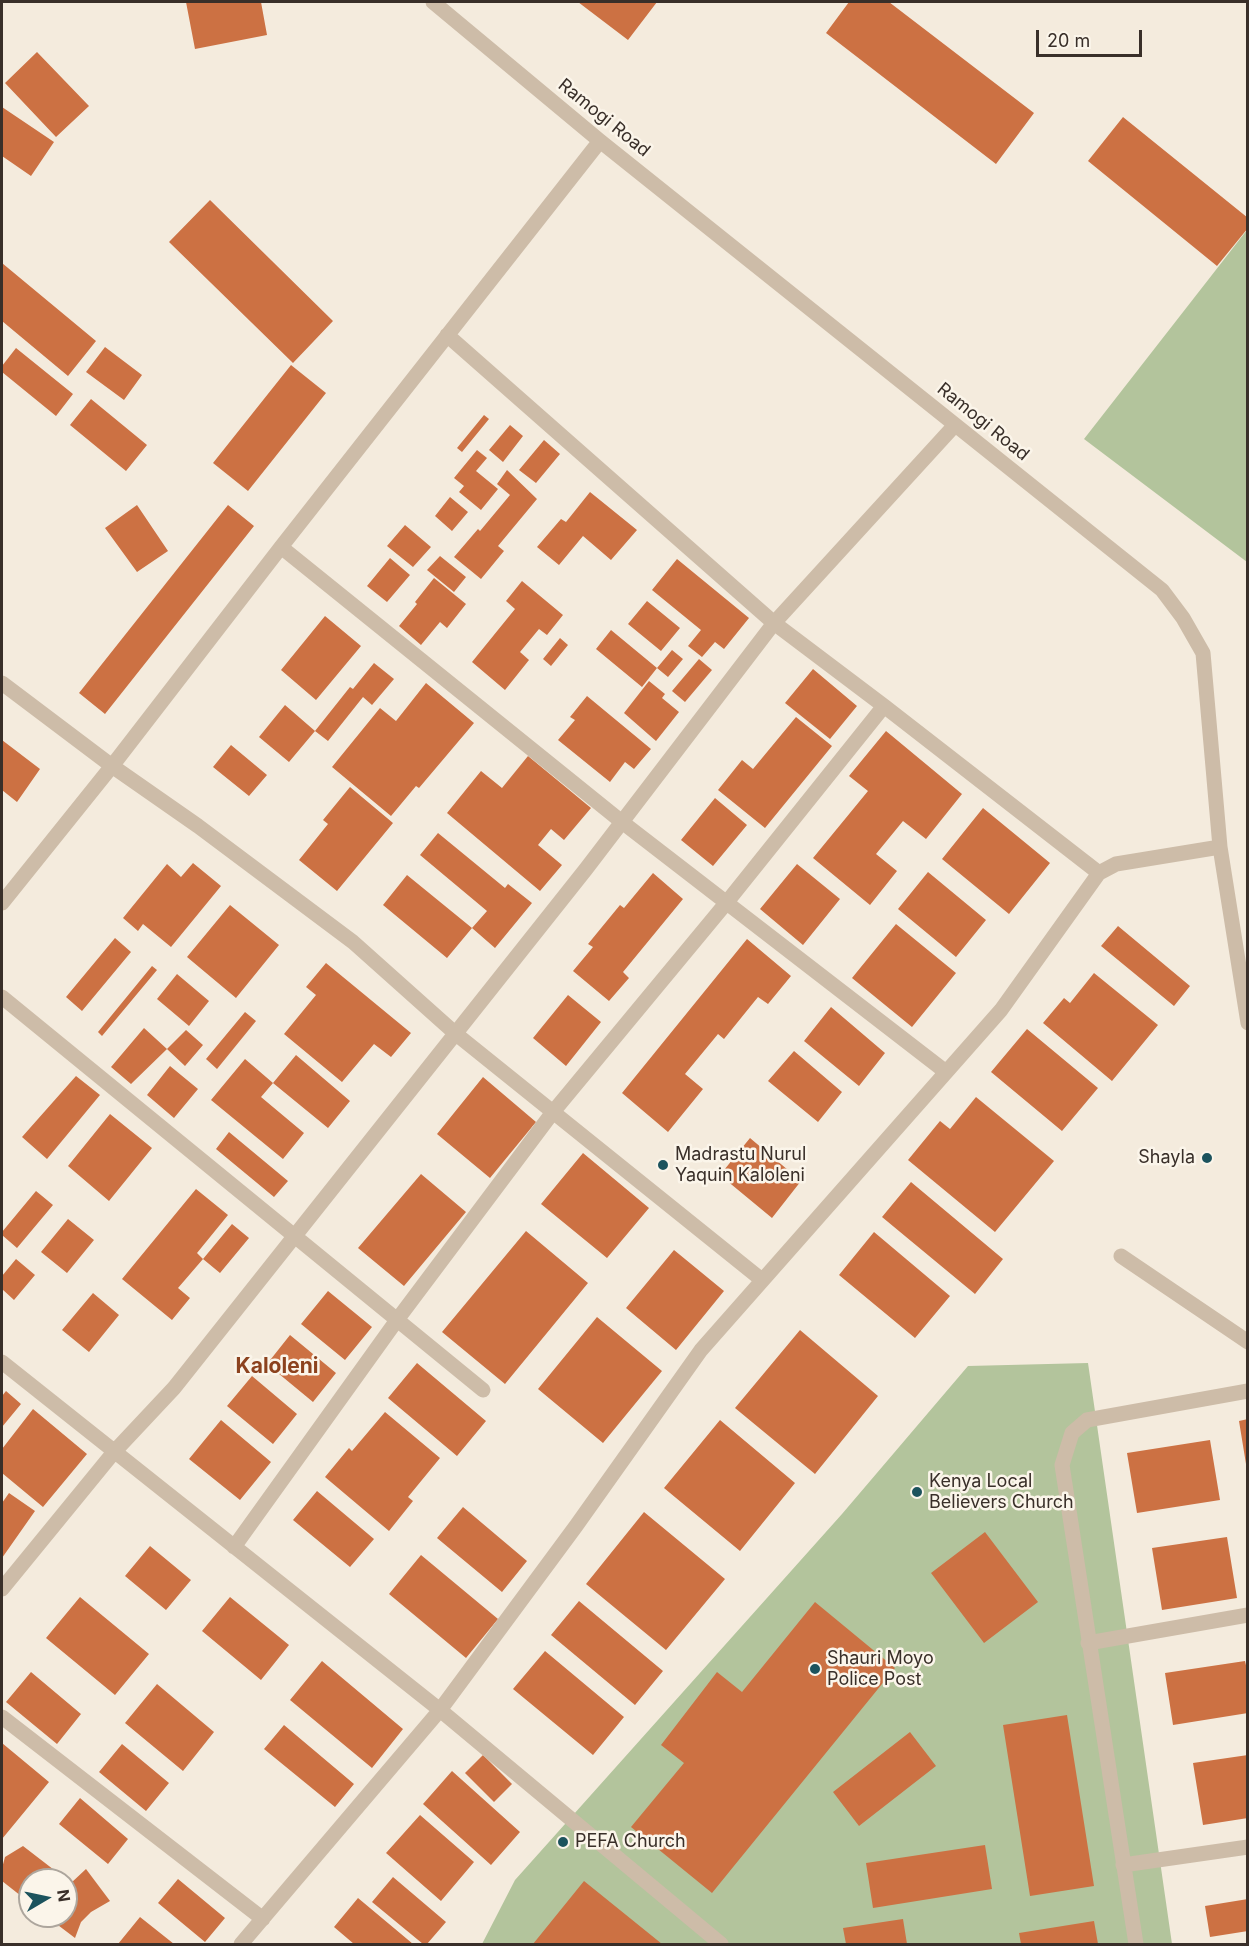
<!DOCTYPE html>
<html>
<head>
<meta charset="utf-8">
<style>
	body { margin:0 }
	#map { position:relative; width:1249px; height:1946px; overflow:hidden; background:#f4ebdd; font-family:Inter,sans-serif }
	canvas { display:block }
	.frame { position:absolute; inset:0; border:3px solid #392f29; pointer-events:none }
	.north { position:absolute; left:18px; top:1868px; width:60px; height:60px; box-sizing:border-box; background:#fbf5ea; border:2px solid #ada69d; border-radius:50%; rotate:81deg; font-size:16px; font-weight:700; line-height:24px; text-align:center; color:#392f29 }
	.north::after { content:''; display:block; margin:auto; width:21px; height:27px; background:#1c535d; clip-path:polygon(50% 0,100% 100%,50% 72%,0 100%) }
	.scale { position:absolute; left:1036px; top:30px; width:106px; height:27px; box-sizing:border-box; border:3px solid #392f29; border-top:0; padding-left:8px; font-size:18px; line-height:21px; white-space:nowrap; color:#392f29; -webkit-text-stroke:4px #fbf5ea; paint-order:stroke }
</style>
</head>
<body>
<div id="map">
<canvas width="1249" height="1946"></canvas>
<div class="frame"></div>
<div class="north">N</div>
<div class="scale">20 m</div>
</div>
<script>
const ctx = document.querySelector('canvas').getContext('2d');
ctx.lineJoin = 'round';
function paint(path, color) { ctx.fillStyle = color; ctx.fill(path, 'evenodd'); }
function trace(path, color, width, dash) { ctx.strokeStyle = color; ctx.lineWidth = width; ctx.lineCap = dash ? 'butt' : 'round'; ctx.setLineDash(dash || []); ctx.stroke(path); }
function drawText(font, color, halo, rows, align = 'center') {
  ctx.font = font + ' Inter,sans-serif'; ctx.lineWidth = 5; ctx.setLineDash([]); ctx.textBaseline = 'middle'; ctx.strokeStyle = halo; ctx.fillStyle = color; for (const [text, x, y, turn = 0] of rows) {
    ctx.save(); ctx.translate(x, y); ctx.rotate((+turn || 0) * Math.PI / 180); ctx.textAlign = isNaN(turn) ? turn : align; if (halo) ctx.strokeText(text, 0, 0); ctx.fillText(text, 0, 0); ctx.restore();
  }
}
paint(new Path2D(`
	M1247,230V562L1084,439Z
	M1088,1363L1172,1944H482L515,1880L842,1514L968,1366Z`), '#b3c49c');
paint(new Path2D(`
	M186,2H261L267,35L195,49Z
	M578,2H657L628,40Z
	M849,2H889L1034,113L996,164L826,33Z
	M37,52L89,106L56,137L5,83Z
	M2,107L54,142L31,176L2,156Z
	M1123,117L1248,218V228L1217,266L1088,161Z
	M210,200L333,321L293,363L169,242Z
	M2,263L96,341L68,376L2,321Z
	M105,347L142,375L124,400L86,372Z
	M16,348L73,394L56,416L2,372V366Z
	M291,365L326,393L248,491L213,463Z
	M91,399L147,445L126,471L70,425Z
	M484,415L489,419L462,452L457,448Z
	M510,425L523,436L503,462L489,450Z
	M544,440L560,454L536,483L519,470Z
	M477,450L487,458L476,471L498,489L481,510L459,492L464,486L454,478Z
	M507,470L537,499L498,546L504,551L481,579L454,557L478,529L480,531L510,495L497,484Z
	M590,492L637,530L611,560L583,536L559,565L537,547L561,519L566,522Z
	M450,497L468,512L452,531L435,516Z
	M137,505L168,551L137,572L105,528Z
	M228,505L254,526L105,714L79,693Z
	M405,525L431,547L413,567L387,546Z
	M440,556L466,577L454,592L427,570Z
	M390,558L410,575L387,602L367,586Z
	M677,559L749,618L724,649L715,642L702,657L688,646L701,630L652,590Z
	M434,578L466,604L447,628L440,622L421,645L399,626L417,604L415,602Z
	M522,581L563,615L547,635L539,629L520,652L529,660L505,690L472,662L515,609L506,601Z
	M647,601L680,628L661,651L628,624Z
	M325,616L361,646L316,700L281,670Z
	M611,630L657,668L672,650L683,659L668,677L657,668L642,687L596,649Z
	M560,638L568,645L551,666L543,659Z
	M699,659L712,670L685,702L672,691Z
	M374,663L394,679L372,705L363,697L328,741L315,731L350,687L353,689Z
	M813,669L857,706L830,739L785,703Z
	M649,681L665,694L662,698L679,712L656,741L624,713Z
	M426,683L474,723L419,788L416,786L391,816L332,767L380,708L396,721Z
	M587,696L651,749L634,769L625,762L610,782L558,740L575,720L570,717Z
	M285,705L315,731L289,762L259,737Z
	M796,717L832,746L765,828L718,790L742,760L753,769Z
	M886,731L962,794L926,839L903,821L876,854L897,871L870,905L813,858L868,791L849,776Z
	M2,740L40,769L17,802L2,790Z
	M231,745L267,775L249,796L213,767Z
	M528,756L591,808L564,840L551,829L538,845L562,865L540,891L447,813L481,771L502,788Z
	M350,787L393,823L337,891L299,860L328,824L323,820Z
	M715,798L747,825L713,866L681,840Z
	M983,808L1050,863L1009,914L942,859Z
	M438,833L505,888L508,884L532,903L495,948L472,928L487,911L420,855Z
	M193,863L221,886L171,947L143,924L138,931L123,918L167,864L181,877Z
	M797,864L840,899L803,945L760,909Z
	M928,872L986,920L956,957L898,909Z
	M653,873L683,899L623,972L629,978L609,1001L573,971L593,947L588,944L620,905L624,908Z
	M407,875L472,928L447,958L383,905Z
	M230,905L279,945L236,998L187,957Z
	M896,924L956,973L912,1027L852,978Z
	M1118,926L1190,986L1174,1006L1101,946Z
	M115,938L131,952L82,1011L66,997Z
	M747,939L791,976L768,1004L758,997L724,1039L718,1034L685,1074L703,1089L668,1132L622,1093Z
	M326,963L411,1033L391,1057L374,1044L342,1082L284,1034L316,995L306,987Z
	M152,966L157,970L102,1036L98,1032Z
	M1094,973L1158,1025L1112,1081L1043,1023L1064,998L1070,1003Z
	M177,974L209,1001L189,1026L157,999Z
	M568,995L601,1022L566,1066L533,1038Z
	M831,1007L885,1053L859,1086L804,1041Z
	M245,1012L256,1021L217,1069L206,1059Z
	M144,1028L167,1049L131,1084L111,1067Z
	M1027,1029L1098,1088L1062,1131L991,1072Z
	M186,1030L203,1045L185,1066L167,1049Z
	M794,1051L842,1092L818,1122L768,1081Z
	M296,1055L350,1101L328,1128L273,1083L261,1097L304,1133L283,1159L211,1100L245,1059L273,1083Z
	M170,1066L198,1089L174,1118L147,1095Z
	M76,1076L100,1095L47,1159L22,1137Z
	M483,1077L536,1122L490,1178L437,1134Z
	M976,1097L1054,1161L995,1232L908,1160L940,1121L950,1129Z
	M110,1114L152,1148L109,1201L68,1166Z
	M229,1132L288,1181L274,1197L216,1149Z
	M750,1138L801,1181L772,1218L720,1175Z
	M583,1153L649,1208L607,1258L541,1204Z
	M421,1174L466,1212L404,1286L358,1248Z
	M911,1182L1003,1259L975,1294L882,1217Z
	M196,1189L228,1215L197,1253L203,1259L178,1288L190,1298L172,1320L122,1279Z
	M36,1191L53,1205L17,1248L2,1235V1232Z
	M68,1219L94,1240L67,1273L41,1252Z
	M232,1224L249,1238L220,1273L203,1259Z
	M526,1231L588,1283L505,1384L442,1332Z
	M874,1232L950,1296L915,1338L839,1275Z
	M674,1250L724,1291L676,1350L626,1308Z
	M16,1259L35,1275L14,1300L2,1289V1276Z
	M328,1291L372,1327L345,1360L301,1324Z
	M93,1293L119,1315L89,1352L62,1330Z
	M597,1317L662,1371L603,1443L538,1389Z
	M800,1330L878,1396L815,1474L735,1408Z
	M290,1335L336,1373L313,1402L267,1364Z
	M417,1363L486,1421L457,1456L388,1398Z
	M252,1376L297,1414L273,1444L227,1406Z
	M6,1391L21,1404L2,1427V1396Z
	M33,1409L87,1454L43,1507L2,1473V1449Z
	M385,1412L440,1458L408,1497L413,1501L389,1531L325,1477L349,1448L352,1451Z
	M1248,1419V1464H1246L1239,1421Z
	M221,1420L271,1462L240,1500L189,1459Z
	M720,1420L795,1483L740,1551L664,1488Z
	M1210,1440L1220,1500L1137,1513L1127,1453Z
	M317,1491L374,1539L350,1567L293,1520Z
	M9,1493L35,1511L2,1558V1503Z
	M463,1507L527,1561L502,1592L437,1538Z
	M644,1512L725,1579L666,1650L586,1584Z
	M985,1532L1038,1602L984,1643L931,1573Z
	M1227,1537L1237,1598L1162,1610L1152,1548Z
	M150,1546L191,1580L166,1610L125,1576Z
	M421,1555L498,1619L466,1658L389,1594Z
	M80,1597L149,1654L115,1695L46,1638Z
	M230,1597L289,1645L261,1680L202,1631Z
	M579,1601L663,1671L635,1705L551,1635Z
	M815,1602L895,1668L712,1893L631,1827L684,1763L661,1745L717,1672L742,1692Z
	M545,1651L624,1717L593,1755L513,1689Z
	M322,1661L403,1729L372,1768L290,1700Z
	M1245,1661L1248,1674V1713L1173,1725L1165,1673Z
	M31,1672L81,1714L57,1744L6,1702Z
	M157,1684L214,1732L183,1771L125,1723Z
	M1067,1715L1094,1886L1030,1896L1003,1725Z
	M284,1725L354,1784L335,1807L264,1749Z
	M910,1732L936,1766L859,1826L833,1792Z
	M2,1743L49,1782L2,1839Z
	M122,1744L169,1783L146,1811L99,1772Z
	M483,1755L512,1784L494,1802L465,1773Z
	M1248,1755V1818L1203,1825L1193,1763Z
	M452,1771L520,1832L491,1865L423,1804Z
	M80,1798L128,1839L108,1864L59,1824Z
	M420,1815L474,1862L441,1901L386,1853Z
	M985,1845L992,1889L873,1908L866,1863Z
	M23,1846L71,1883L86,1869L110,1901L91,1912L81,1922L75,1938L46,1916H66V1880H30V1903L2,1881V1868L5,1857Z
	M393,1877L446,1922L427,1944H423L372,1902Z
	M178,1879L225,1918L205,1942L158,1903Z
	M584,1881L662,1944H533Z
	M358,1898L413,1944H354L334,1927Z
	M1248,1899V1931L1210,1937L1205,1906Z
	M140,1917L174,1944H118Z
	M903,1919L907,1944H846L843,1928Z
	M1094,1921L1098,1944H1021L1019,1933Z`), '#cc7143');
trace(new Path2D(`
	M433,2L600,141L1162,590L1183,618L1203,653L1220,847L1248,1023
	M447,335L774,623L884,706L1099,873
	M281,547L622,822L946,1072
	M2,683L112,766L198,826L353,942L456,1034L762,1280
	M2,903L112,766L281,547L600,141
	M2,997L483,1390
	M1121,1256L1248,1342
	M2,1362L440,1710L721,1944
	M234,1547L397,1320L553,1112L727,902L884,706
	M2,1589L114,1452L174,1388L586,869L774,623L955,425
	M1088,1643L1248,1615
	M2,1717L263,1919
	M1123,1865L1248,1847
	M241,1944L440,1710L576,1526L701,1350L1001,1010L1099,873L1116,864L1220,847
	M1136,1944L1062,1465L1072,1433L1087,1420L1248,1391`), '#cdbca8', 15);
for (const [x, y, r, color] of [
	[1207,1158,6,"#1c535d"],
	[663,1165,6,"#1c535d"],
	[917,1492,6,"#1c535d"],
	[815,1669,6,"#1c535d"],
	[563,1842,6,"#1c535d"]
]) { const dot = new Path2D(); dot.arc(x, y, r, 0, 2 * Math.PI); ctx.fillStyle = color; ctx.fill(dot); trace(dot, '#fbf5ea', 2); }
drawText('18px', '#392f29', '#fbf5ea', [
	["Ramogi Road",604,118,39],
	["Ramogi Road",983,422,39]
]);
drawText('18px', '#392f29', '#fbf5ea', [
	["Madrastu Nurul",675,1155],
	["Yaquin Kaloleni",675,1176],
	["Shayla",1195,1158,"right"],
	["Kenya Local",929,1482],
	["Believers Church",929,1503],
	["Shauri Moyo",827,1659],
	["Police Post",827,1680],
	["PEFA Church",575,1842]
], 'left');
drawText('bold 21px', '#8c421e', '#fbf5ea', [
	["Kaloleni",277,1367]
]);
</script>
</body>
</html>
